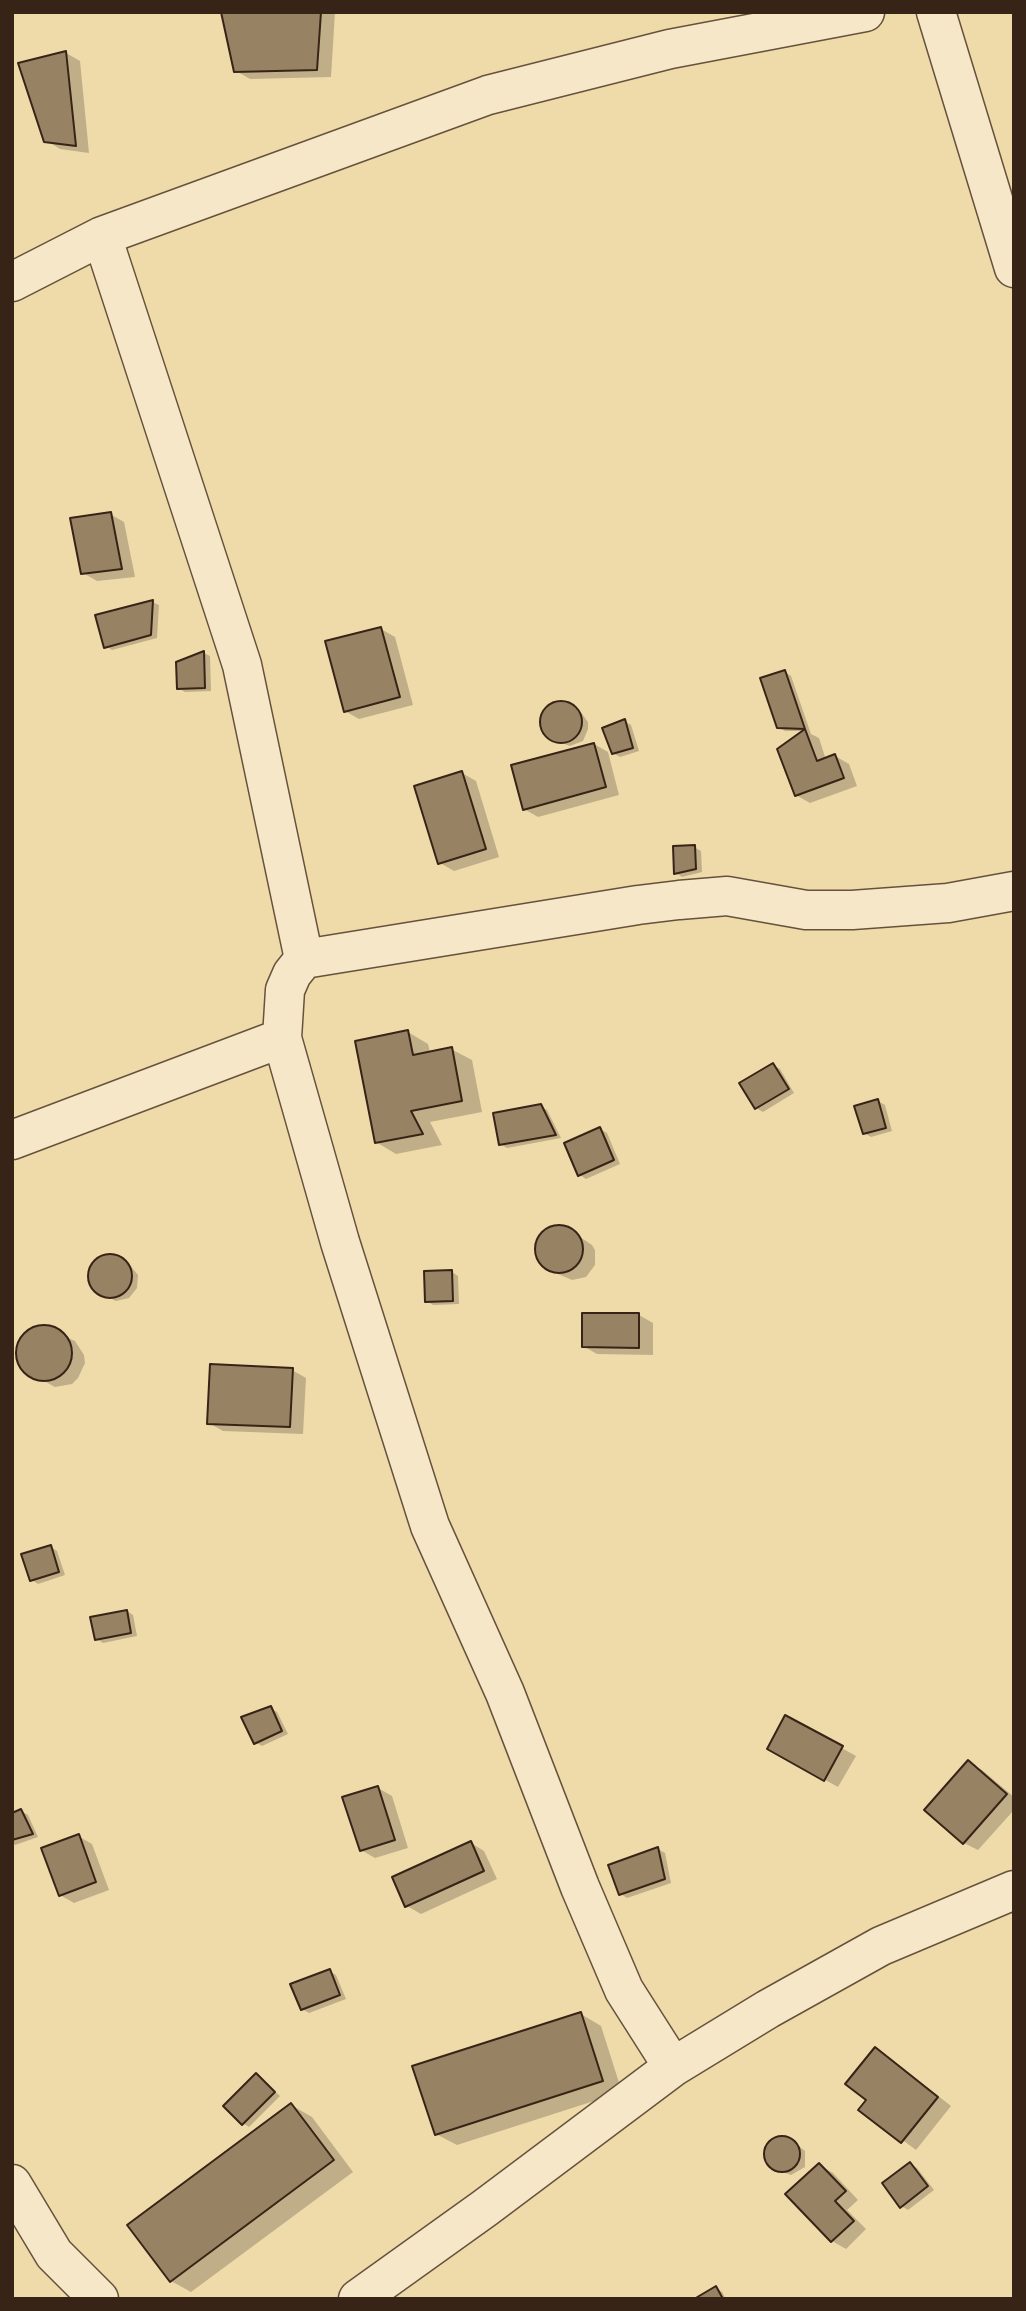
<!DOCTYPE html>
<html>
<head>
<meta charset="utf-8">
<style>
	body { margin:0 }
	#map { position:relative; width:1026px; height:2311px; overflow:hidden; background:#efdaaa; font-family:"IM FELL English",serif }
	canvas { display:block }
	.frame { position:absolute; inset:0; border:14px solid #382417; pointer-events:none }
</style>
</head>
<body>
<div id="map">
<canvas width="1026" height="2311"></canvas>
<div class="frame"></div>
</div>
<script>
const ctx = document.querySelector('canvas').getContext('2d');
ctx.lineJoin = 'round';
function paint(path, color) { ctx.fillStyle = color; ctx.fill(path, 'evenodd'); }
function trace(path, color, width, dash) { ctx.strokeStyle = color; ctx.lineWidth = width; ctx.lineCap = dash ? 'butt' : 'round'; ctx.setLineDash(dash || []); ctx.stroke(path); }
paint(new Path2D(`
	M222,12H335L331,77L250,79L236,71Z
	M66,53L80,61L89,153L60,149L46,140Z
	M110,514L124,522L135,577L97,581L83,573Z
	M152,602L159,605L157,638L112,650L106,646Z
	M381,629L395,637L413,705L359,719L345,711Z
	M204,653L210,656L211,691L185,692L178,688Z
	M785,672L791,676L811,734L819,738L826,760L835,756L849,764L857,786L810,803L796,795L804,731H785L778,727Z
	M561,703L580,711L588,722V729L583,741L570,746L551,739L541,724L545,711L548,707Z
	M624,721L631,725L639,751L620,757L613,753Z
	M594,744L608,752L619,795L538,817L524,809Z
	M462,773L476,781L499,857L454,871L440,863Z
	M694,847L701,851L702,872L682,877L676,873Z
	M408,1032L428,1044L430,1053L451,1049L472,1060L482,1112L430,1122L442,1145L396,1154L376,1142Z
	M773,1065L780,1069L794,1093L763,1112L756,1108Z
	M878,1101L885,1105L892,1131L871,1137L864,1133Z
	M540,1106L547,1110L561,1138L507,1148L500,1144Z
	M600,1129L607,1133L620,1164L586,1179L580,1175Z
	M565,1227L592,1245L595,1250V1265L586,1277L572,1280L558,1274L543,1265L537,1252L539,1238L550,1228Z
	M108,1256L129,1264L138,1275L137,1288L129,1298L116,1301L96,1291L90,1280L92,1266L102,1257Z
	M452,1272L458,1276L459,1304L433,1305L427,1301Z
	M639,1315L653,1323V1355L597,1354L583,1346Z
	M44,1327L75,1341L84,1355L85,1363L78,1378L72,1384L55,1387L24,1370L18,1353L19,1345L29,1331Z
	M292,1370L306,1378L303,1434L223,1431L209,1423Z
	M51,1547L57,1551L65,1575L38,1584L32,1580Z
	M127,1611L133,1615L137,1636L103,1643L97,1639Z
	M270,1708L277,1712L288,1734L262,1746L255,1742Z
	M786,1717L856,1756L838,1787L769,1749Z
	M968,1762L982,1770L1014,1797V1810L978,1850L964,1843Z
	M378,1788L392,1796L408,1848L375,1858L361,1850Z
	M21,1811L28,1815L38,1837L15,1845L12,1843V1815Z
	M78,1836L92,1844L109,1890L74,1903L60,1895Z
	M471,1843L484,1851L497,1879L421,1914L407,1906Z
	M658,1849L665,1853L671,1883L627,1898L621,1894Z
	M329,1971L336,1975L346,1999L309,2013L302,2009Z
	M581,2014L601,2026L622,2092L457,2145L436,2134Z
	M875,2049L889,2057L951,2106L916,2150L861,2109L868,2100Z
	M257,2075L280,2096L249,2127L243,2123Z
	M291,2105L312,2117L353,2172L191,2292L171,2281Z
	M778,2138L790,2139L805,2151V2167L791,2175L773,2168L766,2154L769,2144Z
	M910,2164L917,2168L934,2190L908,2210L901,2206Z
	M819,2165L833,2173L858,2200L847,2210L866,2229L846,2249L832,2241Z
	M716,2288L722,2292L726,2299H697Z`), '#0003');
const building = new Path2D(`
	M221,12H321L317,70L234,72Z
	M66,51L76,146L44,142L18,63Z
	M111,512L122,569L81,574L70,518Z
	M153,600L151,635L104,648L95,615Z
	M381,627L400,697L344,712L325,641Z
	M204,651L205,688L177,689L176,662Z
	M785,670L805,729L777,728L760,678Z
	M540 722a21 21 0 1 1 42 0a21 21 0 1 1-42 0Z
	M625,719L633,748L612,754L602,728Z
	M805,729L817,761L835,754L844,778L795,796L777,749Z
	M594,743L606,787L523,810L511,765Z
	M462,771L486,849L438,864L414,786Z
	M695,845L696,869L674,874L673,846Z
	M408,1030L413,1055L452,1047L462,1101L411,1111L423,1134L375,1143L355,1041Z
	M773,1063L789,1089L755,1109L739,1083Z
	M878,1099L886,1128L863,1134L854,1106Z
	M541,1104L556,1135L499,1145L493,1113Z
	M600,1127L614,1160L578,1176L564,1143Z
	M535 1249a24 24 0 1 1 48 0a24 24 0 1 1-48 0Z
	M88 1276a22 22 0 1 1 44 0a22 22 0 1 1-44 0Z
	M452,1270L453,1301L425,1302L424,1271Z
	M582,1313H639V1348L582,1347Z
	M16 1353a28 28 0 1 1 56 0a28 28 0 1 1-56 0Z
	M210,1364L293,1368L290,1427L207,1424Z
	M51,1545L59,1572L30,1581L21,1554Z
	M127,1610L131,1633L95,1640L90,1617Z
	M271,1706L282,1731L254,1744L241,1717Z
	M785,1715L843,1746L824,1781L767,1749Z
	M968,1760L1007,1794L963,1844L924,1810Z
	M378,1786L395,1840L360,1851L342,1797Z
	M21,1809L33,1834L12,1840V1813Z
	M79,1834L96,1882L59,1896L41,1848Z
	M471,1841L484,1871L405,1907L392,1877Z
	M658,1847L665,1879L619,1895L608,1865Z
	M330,1969L340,1995L301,2010L290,1984Z
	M581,2012L603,2081L435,2135L412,2066Z
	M875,2047L938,2097L901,2143L858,2110L866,2100L845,2084Z
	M256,2073L275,2092L242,2125L223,2106Z
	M291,2103L334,2160L170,2282L127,2225Z
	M764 2154a18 18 0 1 1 36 0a18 18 0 1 1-36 0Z
	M910,2162L928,2186L900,2208L882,2183Z
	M819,2163L846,2191L835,2201L854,2221L831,2242L785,2194Z
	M716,2286L723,2299H694Z`);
paint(building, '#978363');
trace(building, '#382417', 2);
const minor = new Path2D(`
	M936,12L1014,268
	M102,236L242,665L304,959
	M12,282L102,236L488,95L670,49L865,12
	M12,1140L282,1038
	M673,2067L624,1990L580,1887L505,1693L430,1526L340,1242L282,1038L285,990L292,974L304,959L638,905L679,900L727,896L806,910H852L948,903L1014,891
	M12,2184L54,2254L99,2299
	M358,2299L485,2208L673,2067L768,2009L881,1946L1014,1890`);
trace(minor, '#66523c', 41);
trace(minor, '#f5e7c8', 38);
</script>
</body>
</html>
